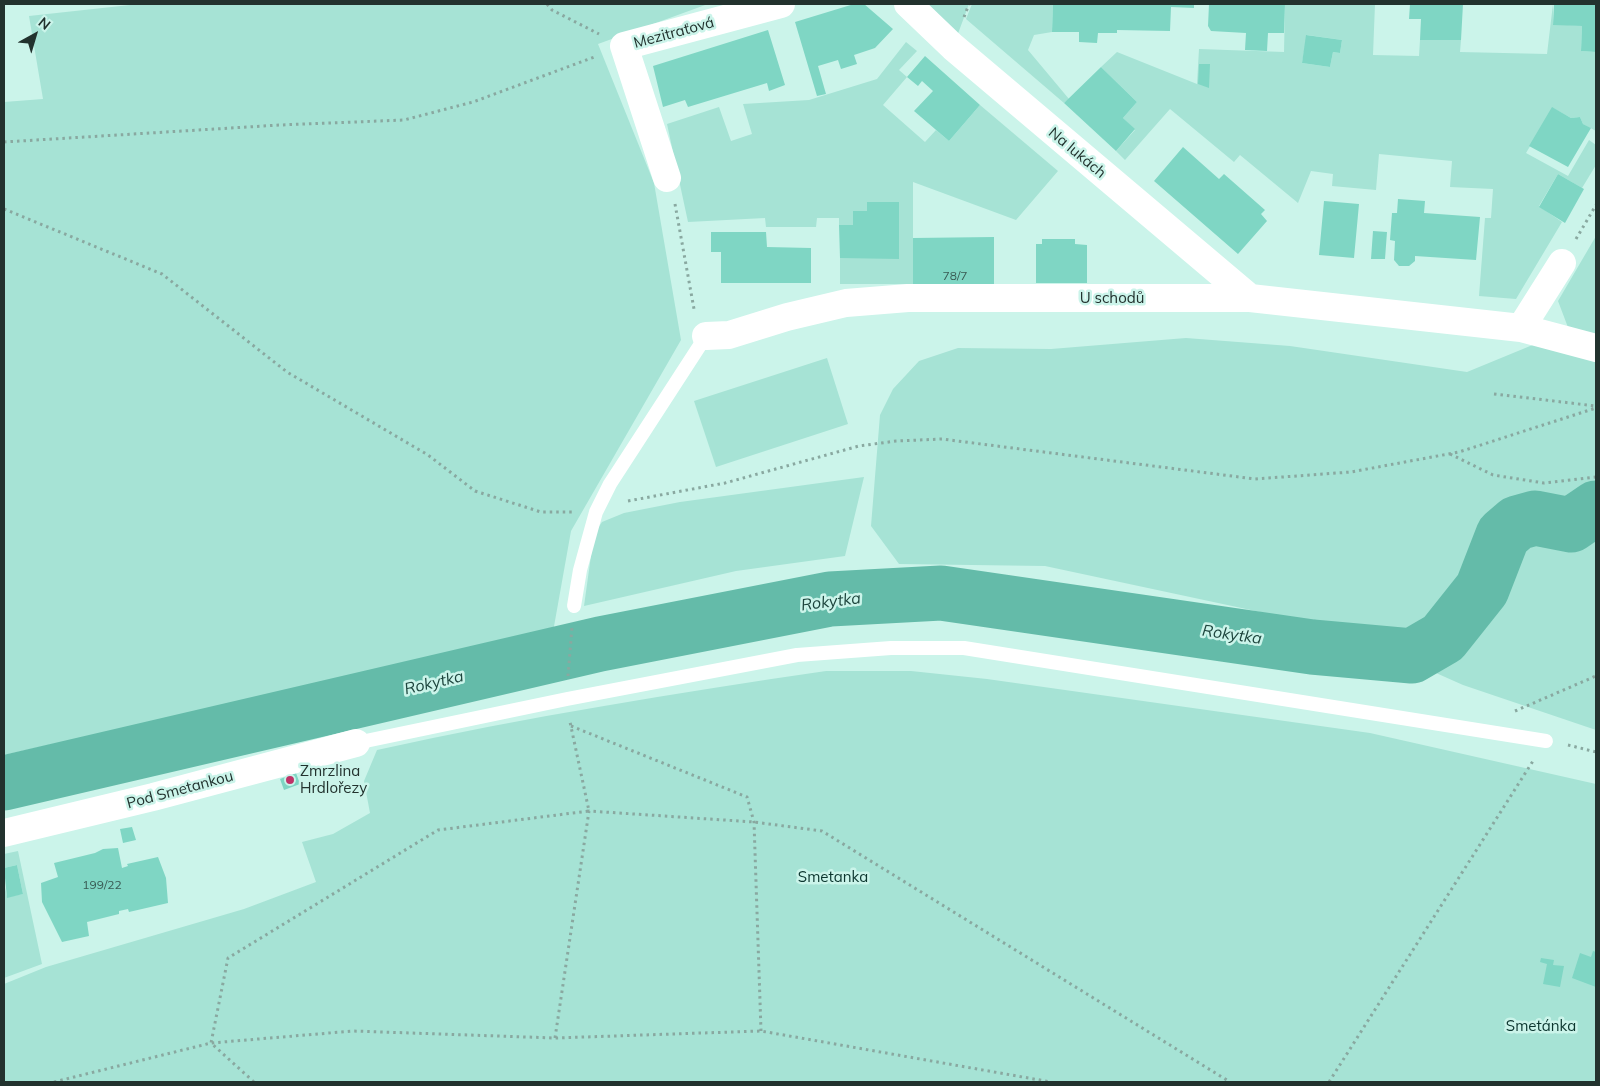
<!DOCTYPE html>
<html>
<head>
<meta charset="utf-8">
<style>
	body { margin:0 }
	#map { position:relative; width:1600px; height:1086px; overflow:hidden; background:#cbf4ea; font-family:Mulish,sans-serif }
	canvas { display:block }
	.frame { position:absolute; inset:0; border:5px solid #22322e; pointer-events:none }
	.north { position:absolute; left:10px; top:10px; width:50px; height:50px; -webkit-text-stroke:4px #cbf4ea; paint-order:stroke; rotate:39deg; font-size:14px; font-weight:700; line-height:20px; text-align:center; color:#22322e }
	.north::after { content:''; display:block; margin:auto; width:18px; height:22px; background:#22322e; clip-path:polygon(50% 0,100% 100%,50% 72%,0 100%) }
</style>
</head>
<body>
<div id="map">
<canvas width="1600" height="1086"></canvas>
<div class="frame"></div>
<div class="north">N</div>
</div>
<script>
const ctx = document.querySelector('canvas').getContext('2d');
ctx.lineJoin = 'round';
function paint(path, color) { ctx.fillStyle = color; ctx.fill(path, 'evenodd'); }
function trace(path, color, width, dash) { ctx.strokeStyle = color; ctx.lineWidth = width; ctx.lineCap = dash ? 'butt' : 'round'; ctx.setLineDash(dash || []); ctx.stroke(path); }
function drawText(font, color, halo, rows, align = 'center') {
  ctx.font = font + ' Mulish,sans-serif'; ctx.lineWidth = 5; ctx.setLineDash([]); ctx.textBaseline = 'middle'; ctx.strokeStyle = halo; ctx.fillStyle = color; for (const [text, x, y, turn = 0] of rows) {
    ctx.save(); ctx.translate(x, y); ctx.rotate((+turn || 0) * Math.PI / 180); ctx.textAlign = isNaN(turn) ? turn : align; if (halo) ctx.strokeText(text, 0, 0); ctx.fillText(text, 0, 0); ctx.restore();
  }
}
paint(new Path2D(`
	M139,4H708L598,44L654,183L681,340L571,531L553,632L4,755V102L43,99L29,16Z
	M908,4H969L953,47Z
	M972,4H1053L1052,32L1034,35L1028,50L1069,99L1064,103L966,19Z
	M1285,4H1375L1373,55L1419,56L1420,40H1461L1460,52L1547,54L1553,4V24L1582,26L1581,51L1596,52V131L1583,124L1580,117L1571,118L1553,108L1526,153L1568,176L1589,140L1596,145V165L1582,188L1558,174L1539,206L1562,222L1516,299L1479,296L1485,218H1491L1493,189L1450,187L1452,161L1379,154L1376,190L1332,186L1333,174L1311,171L1298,203L1240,155L1234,162L1170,109L1125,160L1116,151L1135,130L1123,118L1137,102L1101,67L1117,52L1197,84L1199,49L1284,52ZM1307,35L1342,40L1340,53L1333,52L1330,67L1302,63Z
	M906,42L917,51L899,70L907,77L883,105L925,142L936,130L949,141L980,105L1058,171L1016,220L913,182V284H840V258H899V202H867V211H853V225H839V218H817L816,227H766L765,218L688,222L667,124L719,107L731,141L752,134L743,104L809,100L877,79Z
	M1596,236V730L1463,685L1335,628L1045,566L899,564L871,526L880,415L893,389L919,361L958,348L1051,349L1186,338L1290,346L1467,372L1569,330L1558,301Z
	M827,358L848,424L716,467L694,401Z
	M864,477L845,556L736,571L584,606L594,534L602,522L624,513L680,502Z
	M826,671H911L987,679L1370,733L1596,784V1082H4V984L46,967L244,909L316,882L302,842L333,834L370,813L364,781L377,750C526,717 676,693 826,671Z
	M18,851L42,964L4,978V882L7,897L23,894L17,865L4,868V854Z`), '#a6e3d5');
trace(new Path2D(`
	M4,783L600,644L830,599L941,593L1312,647L1412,656L1443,638L1482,589L1503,535L1517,523L1535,518L1571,525L1596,508`), '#64bba9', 55);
paint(new Path2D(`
	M854,4H864L893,29L875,48L854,55L857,64L841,69L838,60L818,66L826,94L817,96L795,22Z
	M1053,4H1194V8L1171,7L1170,31L1117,30V33H1098L1097,43L1079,42V32H1052Z
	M1209,4H1285L1284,33H1268L1267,51L1245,50L1246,33L1211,31L1208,26Z
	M1410,4H1463L1461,40H1420L1421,19H1409Z
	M1554,4H1596V52L1581,51L1582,26L1553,25Z
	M768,30L785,85L769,91L767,83L688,107L685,100L663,107L653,66Z
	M1306,35L1342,40L1340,53L1333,52L1330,67L1302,63Z
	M925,56L980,105L949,141L914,111L933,91L922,81L918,86L907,77Z
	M1199,64H1210L1209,88L1198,84Z
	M1101,67L1137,102L1123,118L1135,129L1116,151L1064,103Z
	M1552,107L1571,118L1580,117L1583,124L1591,128L1568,167L1529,146Z
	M1183,147L1219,179L1224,174L1265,210L1261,214L1267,221L1238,254L1154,181Z
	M1558,174L1584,189L1565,223L1539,207Z
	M1398,199L1425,201L1424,213L1480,217L1476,260L1415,256V261L1409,266H1399L1394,260L1395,241L1390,240L1392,213H1397Z
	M1324,201L1359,204L1354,258L1319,255Z
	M867,202H899V259L840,258L839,225H853V211H867Z
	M1373,231L1387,232L1385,259H1371Z
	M711,232H766L767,247L811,248V283H721V252H711Z
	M994,237V284H913V238Z
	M1042,239H1075V244L1087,245V283H1036V244H1042Z
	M296,773L300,784L284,790L280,779Z
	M132,827L136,840L123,843L120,829Z
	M118,848L122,868L128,866L127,864L158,857L166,878L168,903L129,912L128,909L119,911V914L87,922L89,936L62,942L42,902L41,883L58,877L54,863L95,853L103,849Z
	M17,865L23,894L7,898L4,868Z
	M1593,951L1596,952V987L1572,978L1580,953L1591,957Z
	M1541,958L1554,960L1553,965L1564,966L1560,987L1543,984L1547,964L1540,962Z`), '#7fd6c4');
trace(new Path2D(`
	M547,4L552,10L599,34
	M964,17L969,4
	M4,142L280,125L404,120L473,102L597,56
	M675,204L694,309
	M4,209L162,274L287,372L428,455L475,491L541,512H573
	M1576,239L1596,205
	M1494,394L1596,406
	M1450,454L1493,475L1544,483L1596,477
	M628,501L725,483L859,446L896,441L942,439L1255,479L1351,472L1459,452L1596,408
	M568,676L572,627
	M1515,711L1596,676
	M571,726L747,797L754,822L761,1031
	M1568,745L1596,752
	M555,1038L589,811L754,822L822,831L1230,1082
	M54,1082L211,1043L353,1031L555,1038L761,1031L1051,1082
	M254,1082L211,1043L228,958L438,830L589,811L570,722
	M1329,1082L1533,761`), '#89a8a0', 3, [2.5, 4]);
trace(new Path2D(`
	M574,606L580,570L596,512L610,484L706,336
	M356,743L567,699L797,655L891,648H964L1546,741`), '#fff', 14);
trace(new Path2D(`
	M908,4L953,47L1250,298
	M667,178L624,46L781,4
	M1521,328L1562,263
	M706,336L729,335L787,317L846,303L908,298H1250L1521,328L1596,348
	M4,833L153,797L356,743`), '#fff', 28);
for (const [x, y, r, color] of [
	[290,780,5,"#bf3368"]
]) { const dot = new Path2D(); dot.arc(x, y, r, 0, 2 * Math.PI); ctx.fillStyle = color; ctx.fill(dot); trace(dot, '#cbf4ea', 2); }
drawText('12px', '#395b54', null, [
	["78/7",955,276],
	["199/22",102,885]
]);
drawText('15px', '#22322e', '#cbf4ea', [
	["Mezitraťová",674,33,-15],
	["Na lukách",1077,153,40],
	["U schodů",1112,298],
	["Pod Smetankou",180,790,-15]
]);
drawText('15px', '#22322e', '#cbf4ea', [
	["Zmrzlina",300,771],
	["Hrdlořezy",300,788]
], 'left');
drawText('15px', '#0b352e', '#cbf4ea', [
	["Smetanka",833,877],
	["Smetánka",1541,1026]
]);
drawText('italic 16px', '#1d453d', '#cbf4ea', [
	["Rokytka",831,602,-7],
	["Rokytka",1232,635,8],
	["Rokytka",434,683,-13]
]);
</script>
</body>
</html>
